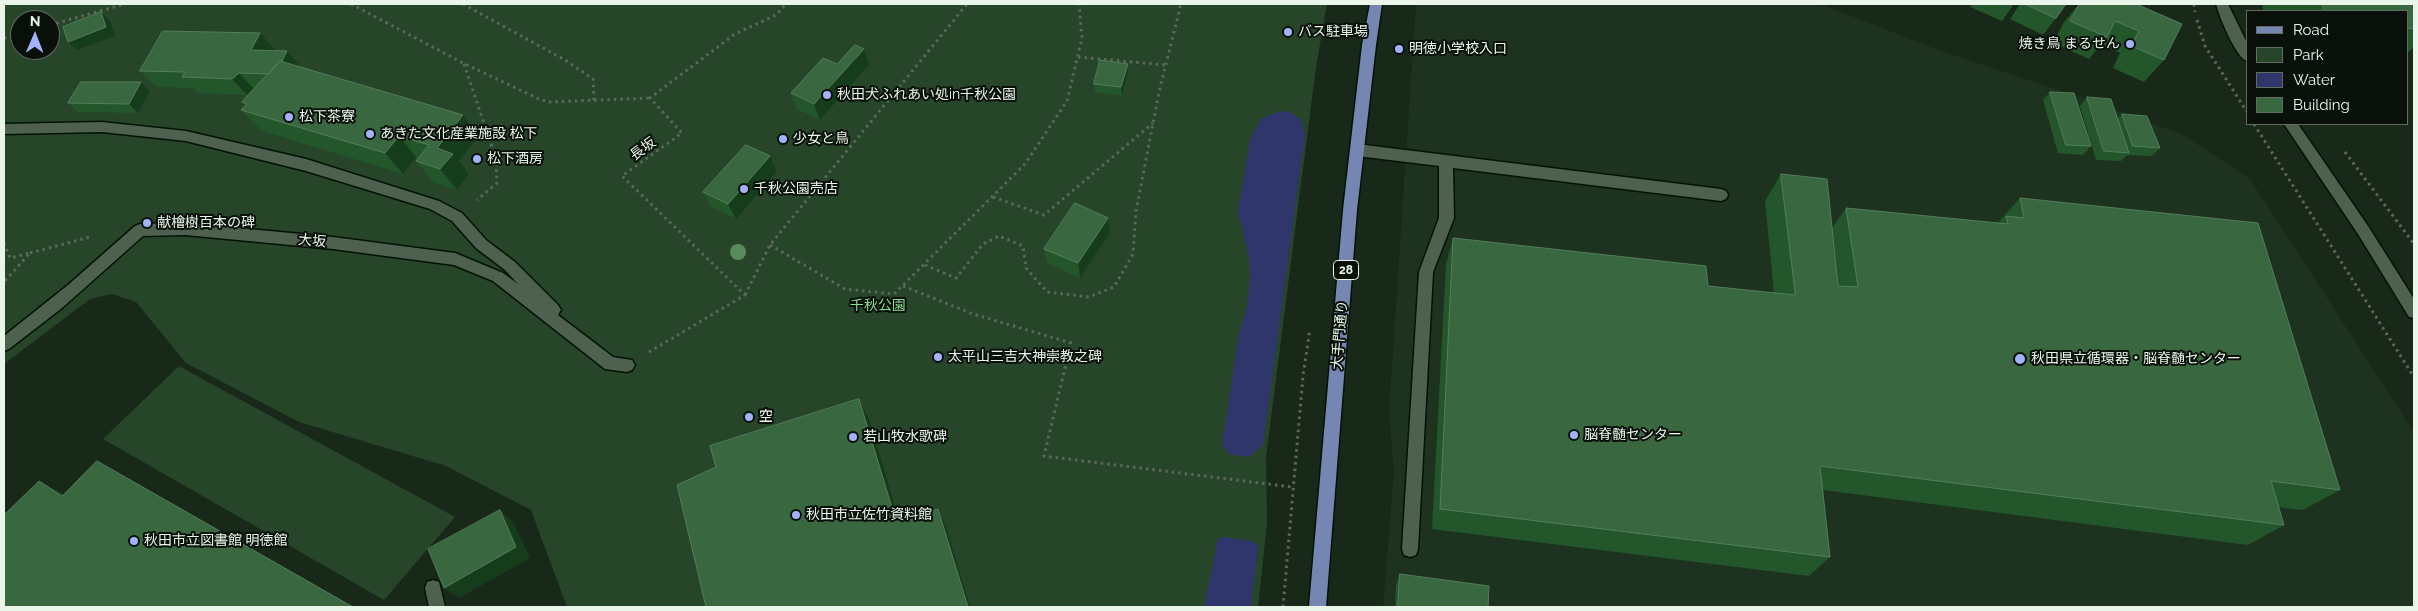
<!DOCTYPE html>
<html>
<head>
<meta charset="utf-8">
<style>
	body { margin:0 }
	#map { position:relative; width:2418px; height:611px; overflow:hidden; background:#182919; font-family:Raleway,sans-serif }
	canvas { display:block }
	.frame { position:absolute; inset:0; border:5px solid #ebf6eb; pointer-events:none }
	.legend { position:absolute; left:2246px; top:10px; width:162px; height:115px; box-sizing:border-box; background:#081009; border:1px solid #636c63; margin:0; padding:6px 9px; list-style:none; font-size:15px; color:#ebf6eb }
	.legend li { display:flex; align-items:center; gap:10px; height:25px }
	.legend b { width:25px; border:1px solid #636c63 }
	.north { position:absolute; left:10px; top:10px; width:50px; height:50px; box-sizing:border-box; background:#081009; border:1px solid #636c63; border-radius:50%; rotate:1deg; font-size:14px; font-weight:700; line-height:20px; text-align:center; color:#ebf6eb }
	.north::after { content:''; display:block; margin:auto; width:18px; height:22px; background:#a3b2fd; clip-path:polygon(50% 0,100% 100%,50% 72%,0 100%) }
</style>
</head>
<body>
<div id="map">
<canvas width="2418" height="611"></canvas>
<div class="frame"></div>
<ul class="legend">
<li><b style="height:6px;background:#7586b2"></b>Road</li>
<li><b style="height:14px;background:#274529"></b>Park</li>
<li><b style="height:14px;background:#2f366c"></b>Water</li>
<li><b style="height:14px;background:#396740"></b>Building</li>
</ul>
<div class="north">N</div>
</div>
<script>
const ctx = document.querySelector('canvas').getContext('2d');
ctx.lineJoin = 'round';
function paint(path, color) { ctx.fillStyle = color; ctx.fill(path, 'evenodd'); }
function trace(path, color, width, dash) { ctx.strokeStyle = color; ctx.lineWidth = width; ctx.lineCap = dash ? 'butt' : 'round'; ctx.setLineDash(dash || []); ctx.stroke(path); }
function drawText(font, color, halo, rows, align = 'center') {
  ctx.font = font + ' Raleway,"Noto Sans JP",sans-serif'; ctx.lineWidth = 4; ctx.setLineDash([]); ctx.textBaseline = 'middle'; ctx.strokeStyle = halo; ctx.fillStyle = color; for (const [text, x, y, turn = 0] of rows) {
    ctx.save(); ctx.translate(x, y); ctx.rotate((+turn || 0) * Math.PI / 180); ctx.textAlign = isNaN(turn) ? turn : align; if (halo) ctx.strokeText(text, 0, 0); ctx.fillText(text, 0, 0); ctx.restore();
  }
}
paint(new Path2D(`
	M1416,4H1820L1936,49L2092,101L2183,135L2250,179L2414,432V607H1383L1394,471L1389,412Z`), '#1d331f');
paint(new Path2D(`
	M4,4H1327L1316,67L1266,457L1267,524L1258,607H567L531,510L446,466L299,422L186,363L136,302L112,294L90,299L4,364ZM20,20H50V50H20Z
	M179,366L455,517L384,600L103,439Z`), '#274529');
paint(new Path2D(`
	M1289,111L1301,120L1305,134L1263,445L1249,457L1229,454L1222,445L1239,333L1247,306L1250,278L1249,258L1238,211L1250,140L1261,119L1277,112Z
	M1224,537L1252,541L1258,545L1251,607H1204L1218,539Z`), '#2f366c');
const minor = new Path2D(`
	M2216,4H2228L2247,43V61C2236,58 2219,16 2216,4Z
	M102,122L186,131L306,159L439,201L462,213L486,240L515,262L558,305L561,310L558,315L613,357L632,360L635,365L632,370L627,372L605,369L493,281L454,265L333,249L185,235L143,236L62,308L9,349L4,351V336L68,285L135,226L140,224L185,223L333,237L455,253L503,273L518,284L505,270L476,248L452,221L430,209L306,171L186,141L102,132L4,134V124Z
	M2284,124H2298L2368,226L2414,299V318L2409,317L2358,234Z
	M1357,144L1721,189L1726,191L1728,195L1726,199L1721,201L1453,168L1454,218L1433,272L1418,549L1416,555L1410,557L1404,555L1402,549L1419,272L1439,218V166L1357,156L1352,154L1350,150L1352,146Z
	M433,580L439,582L445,607H429L425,588L427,582Z`);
const major = new Path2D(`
	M1370,4H1382L1376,45L1357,210L1326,607H1309L1343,210L1362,45Z`);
trace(minor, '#031205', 3);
trace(major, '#031205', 3);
trace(new Path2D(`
	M351,4L463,63L539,99L549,102L650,98
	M463,4L565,60L593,79L594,101
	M2194,4L2195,12
	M2197,20L2205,46L2247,112
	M50,25L125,4
	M4,38L20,34
	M1078,57L1165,65
	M464,64L496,159L497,183L477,200
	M2254,124L2414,377
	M2345,152L2414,244
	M993,197L1044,215L1153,123
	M4,243L10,258L30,253L4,282
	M770,245L845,289L894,294L1025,164L1067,101L1082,38L1079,4
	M30,253L90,237
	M925,265L956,278L983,244L999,236L1023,246L1026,268L1047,292L1089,297L1114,287L1133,254L1136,211L1159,92L1181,4
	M903,286L973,314L1071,343L1044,456L1292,487
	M745,295L770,245L967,4
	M649,352L745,295L622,176L682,133L650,98L735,34L776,15L786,4
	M1283,607L1303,376L1310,329`), '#5a695a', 3, [2.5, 4]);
paint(minor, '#4e614e');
paint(major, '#7586b2');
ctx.fillStyle = '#598b5d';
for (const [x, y] of [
	[738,252]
]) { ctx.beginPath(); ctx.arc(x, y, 8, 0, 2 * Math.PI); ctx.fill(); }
paint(new Path2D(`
	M1972,4H2014L2002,21L1970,7Z
	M2020,4H2066L2056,18L2043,35L2010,19Z
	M2079,4H2136L2164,60L2144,82L2113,68L2120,53L2101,44L2089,59L2053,43L2064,22Z
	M2262,4H2414V47L2407,53V11H2263Z
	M275,50L274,51L301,68L479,136L459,161L469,174L457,190L433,182L416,161L418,158L416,157L403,174L262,131L241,110L245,105L242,102L255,89H254L247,95L198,93L194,88L157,87L140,71Z
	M837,64L869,65L820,120L797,109L791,93Z
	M1128,64V72L1122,96L1095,92L1094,84Z
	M150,91L138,113L78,112L68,103Z
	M2050,92L2091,146L2083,155L2058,153L2043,100Z
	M2087,97L2118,118L2122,114L2160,148L2152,156L2127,155L2121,161L2096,160L2080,106Z
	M777,172L736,219L711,207L703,192Z
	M1781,174L1832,228L1846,208L1998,223L2020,198L2340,490L2303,510L2278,507L2284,525L2248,545L1823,490L1830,557L1809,576L1432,529L1446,264L1453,238L1708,286L1774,293L1765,201Z
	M1108,218L1110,232L1080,278L1047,263L1044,249Z
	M1400,574L1488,607H1395L1396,585Z`), '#23562b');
paint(new Path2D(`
	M101,12L110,21L115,36L77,50L68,42Z
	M260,33L275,50L266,66L251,50Z
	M864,49L869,65L820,120L814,104Z
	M287,51L301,67L285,90L282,61Z
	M1128,64V72L1122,96L1121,87Z
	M239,73L254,89L247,95L232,79Z
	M141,82L150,91L138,113L129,104Z
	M463,115L479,136L459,161L469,174L457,190L440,169L437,148Z
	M399,136L416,157L403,174L385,153Z
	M770,156L777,172L736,219L728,204Z
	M1108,218L1110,232L1080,278L1078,263Z
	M859,399L869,419L905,539L896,521Z
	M39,481L72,499L62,496Z
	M938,509L946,526L970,607H968Z
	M500,510L513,522L530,558L459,598L444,588Z`), '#163d1b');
const building = new Path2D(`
	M2025,4H2066L2056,18Z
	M2080,4H2090L2094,5L2095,4H2136L2182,24L2164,60L2131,46L2139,31L2115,21L2107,37L2070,21Z
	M2323,4H2414V29L2407,28V11H2324Z
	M101,12L106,27L68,42L63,27Z
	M163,31L260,33L251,50L287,51L282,61H280L269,74L239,73L232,79L182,77L185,72L140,71Z
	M855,45L864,49L814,104L791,93L823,58L837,64Z
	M1100,60L1128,64L1121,87L1094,84Z
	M280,61L463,115L437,148L453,154L440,169L416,161L429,145L399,136L385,153L241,110L247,104L242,102Z
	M81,82H141L129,104L68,103Z
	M2050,92L2074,93L2091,146L2066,145Z
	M2087,97L2111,99L2129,153L2104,151Z
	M2122,114L2147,116L2160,148L2133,146Z
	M746,145L770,156L728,204L703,192Z
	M1781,174L1827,179L1838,286L1858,287L1846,208L2008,224L2006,216L2024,218L2020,198L2258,223L2340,490L2271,481L2284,525L1820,466L1830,557L1440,509L1453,238L1706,266L1708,286L1795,295Z
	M1075,203L1108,218L1078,263L1044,249Z
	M859,399L896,521L938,509L968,607H706L677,485L716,467L710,446Z
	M97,461L353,607H4V515L39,481L62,496Z
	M500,510L516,547L444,588L428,549Z
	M1400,574L1489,586L1488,607H1398Z`);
paint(building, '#396740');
trace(building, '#547e5b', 1);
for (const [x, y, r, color] of [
	[1288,32,5,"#a3b2fd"],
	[2130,44,5,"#a3b2fd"],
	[1399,49,5,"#a3b2fd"],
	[827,95,5,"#a3b2fd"],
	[289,117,5,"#a3b2fd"],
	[370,134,5,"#a3b2fd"],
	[783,139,5,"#a3b2fd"],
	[477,159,5,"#a3b2fd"],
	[744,189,5,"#a3b2fd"],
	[147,223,5,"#a3b2fd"],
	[938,357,5,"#a3b2fd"],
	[2020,359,6,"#a3b2fd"],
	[749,417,5,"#a3b2fd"],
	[1574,435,5,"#a3b2fd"],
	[853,437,5,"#a3b2fd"],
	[796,515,5,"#a3b2fd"],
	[134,541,5,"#a3b2fd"]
]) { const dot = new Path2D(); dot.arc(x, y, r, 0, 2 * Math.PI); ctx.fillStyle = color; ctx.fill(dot); trace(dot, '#081009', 2); }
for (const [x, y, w] of [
	[1346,270,25]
]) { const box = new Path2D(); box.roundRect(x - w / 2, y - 9.5, w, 19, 4); ctx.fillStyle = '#081009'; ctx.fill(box); trace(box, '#ebf6eb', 1); }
drawText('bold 12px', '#ebf6eb', null, [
	["28",1346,270]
]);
drawText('14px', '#ebf6eb', '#081009', [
	["バス駐車場",1298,32],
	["焼き鳥 まるせん",2120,44,"right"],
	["明徳小学校入口",1409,49],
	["秋田犬ふれあい処in千秋公園",837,95],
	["松下茶寮",299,117],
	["あきた文化産業施設 松下",380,134],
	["少女と鳥",793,139],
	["松下酒房",487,159],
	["千秋公園売店",754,189],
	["献檜樹百本の碑",157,223],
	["太平山三吉大神崇教之碑",948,357],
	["秋田県立循環器・脳脊髄センター",2031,359],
	["空",759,417],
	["脳脊髄センター",1584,435],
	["若山牧水歌碑",863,437],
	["秋田市立佐竹資料館",806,515],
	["秋田市立図書館 明徳館",144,541]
], 'left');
drawText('14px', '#ebf6eb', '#081009', [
	["長坂",643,149,-36],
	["大坂",312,241,5],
	["大手門通り",1340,335,-85]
]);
drawText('14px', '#8fdb94', '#081009', [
	["千秋公園",878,306]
]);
</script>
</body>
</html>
